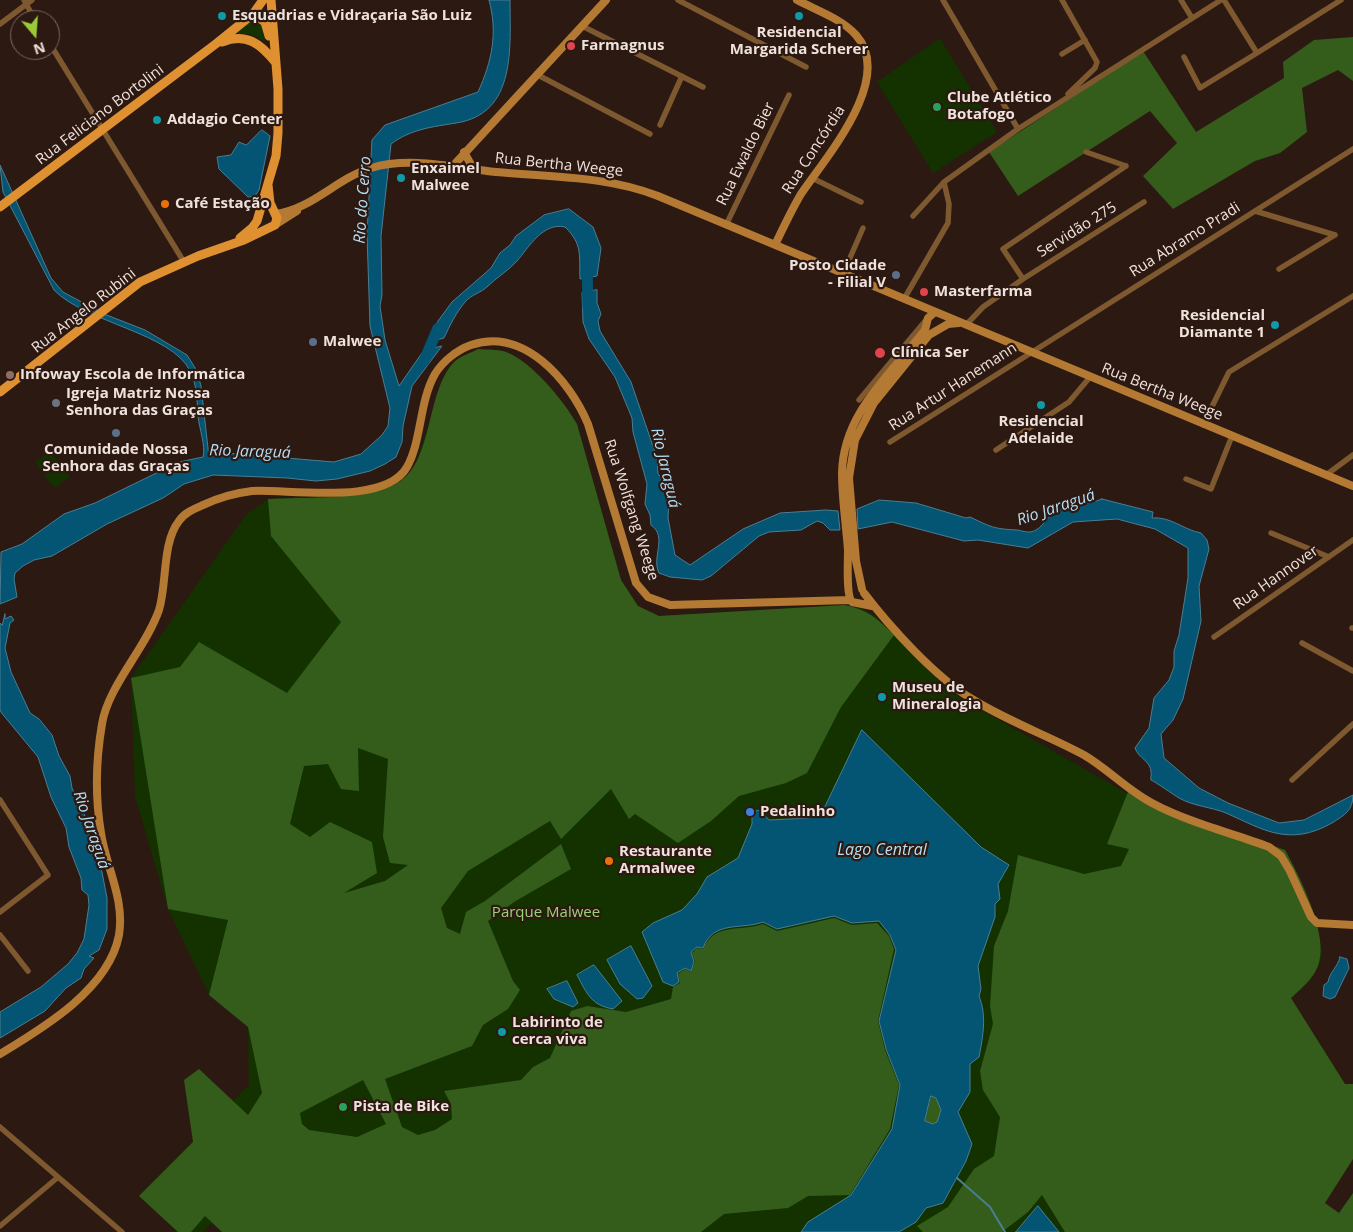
<!DOCTYPE html>
<html>
<head>
<meta charset="utf-8">
<style>
	body { margin:0 }
	#map { position:relative; width:1353px; height:1232px; overflow:hidden; background:#2c1911; font-family:"Open Sans",sans-serif }
	canvas { display:block }
	.north { position:absolute; left:10px; top:10px; width:50px; height:50px; box-sizing:border-box; background:#2c1911; border:1px solid #7a6962; border-radius:50%; rotate:162deg; font-size:14px; font-weight:700; line-height:20px; text-align:center; color:#efe1dc }
	.north::after { content:''; display:block; margin:auto; width:18px; height:22px; background:#98cb37; clip-path:polygon(50% 0,100% 100%,50% 72%,0 100%) }
</style>
</head>
<body>
<div id="map">
<canvas width="1353" height="1232"></canvas>
<div class="north">N</div>
</div>
<script>
const ctx = document.querySelector('canvas').getContext('2d');
ctx.lineJoin = 'round';
function paint(path, color) { ctx.fillStyle = color; ctx.fill(path, 'evenodd'); }
function trace(path, color, width, dash) { ctx.strokeStyle = color; ctx.lineWidth = width; ctx.lineCap = dash ? 'butt' : 'round'; ctx.setLineDash(dash || []); ctx.stroke(path); }
function drawText(font, color, halo, rows, align = 'center') {
  ctx.font = font + ' "Open Sans",sans-serif'; ctx.lineWidth = 4.5; ctx.setLineDash([]); ctx.textBaseline = 'middle'; ctx.strokeStyle = halo; ctx.fillStyle = color; for (const [text, x, y, turn = 0] of rows) {
    ctx.save(); ctx.translate(x, y); ctx.rotate((+turn || 0) * Math.PI / 180); ctx.textAlign = isNaN(turn) ? turn : align; if (halo) ctx.strokeText(text, 0, 0); ctx.fillText(text, 0, 0); ctx.restore();
  }
}
paint(new Path2D(`
	M252,19L261,22L265,42L253,35L234,33Z
	M940,38L997,132L933,173L877,82Z
	M478,349C487,350 498,349 506,352C531,361 564,401 577,424L621,580L638,606L659,616L844,605L861,608L874,615L950,692L1144,803L1310,923C1313,930 1320,940 1322,948C1325,968 1303,986 1291,999L1353,1097L1252,1232H246L223,1211L203,1232H178L139,1196L249,1085L248,1027L209,995L168,909L135,796L131,678L246,515L268,499L372,492L393,485L410,475L417,460L446,372L456,360Z
	M50,451L70,477L54,488L35,462Z`), '#133200');
paint(new Path2D(`
	M1353,37V81L1338,70L1302,88L1307,132L1280,153L1255,161L1173,209L1143,176L1177,143L1150,111L1018,196L989,152L1143,51L1196,132L1284,78L1283,62L1314,40Z
	M478,349C487,350 498,349 506,352C531,361 564,401 577,424L621,580L638,606L659,616L844,605C867,609 878,619 894,635L841,707L807,773L786,783L739,796L711,821L678,843L635,814L629,819L611,789L561,839L550,821L468,871L441,908L447,928L460,934L466,912L485,901L561,844L571,869L514,902L488,921L513,981L520,990L508,1009L483,1025L472,1046L385,1079L402,1127L418,1135L435,1130L452,1119L451,1104L444,1091L521,1080L533,1067L550,1058L571,1011L587,1006L626,1012L671,999L673,987L680,983L678,974L685,969L691,972L695,962L692,953L697,948L703,949C715,922 740,932 763,924L777,931L834,918L852,925L877,923L889,936L894,949L878,1021L885,1050L899,1085L890,1129L850,1195L808,1196L788,1208L724,1214L701,1232H222L205,1216L191,1232H178L139,1196L193,1142L184,1080L199,1069L248,1115L262,1093L248,1027L209,995L228,920L168,909L131,678L180,667L199,642L287,693L341,622L271,536L268,499C303,497 364,500 394,485C435,465 424,394 454,362C460,356 471,353 478,349ZM358,748L388,759L383,837L390,863L408,865L385,881L344,893L377,873L372,842L330,822L310,837L290,824L304,766L328,764L341,789L359,791ZM363,1080L386,1124L357,1137L309,1130L302,1124L300,1113Z
	M1130,787L1156,804L1285,850C1300,877 1330,936 1318,966C1313,979 1301,989 1291,998L1345,1084H1353V1159L1325,1203L1339,1213L1353,1193V1232H1065L1042,1195L1028,1212L1002,1232H923L917,1226L948,1207L974,1169L994,1156L1000,1117L983,1090L980,1071L993,1024L990,1006L994,946L1008,911L1018,855L1084,874L1121,866L1129,849L1107,844Z
	M931,1096L936,1098L941,1110L937,1122L933,1124L925,1121Z`), '#345d1b');
const water = new Path2D(`
	M489,0H510C510,46 517,114 456,123C432,127 411,129 391,144L381,236L382,295L380,306L385,340L399,386L424,350L442,346L412,386L403,426L402,442L396,457L385,464L370,471L337,479L316,481L287,478L213,475L184,484L163,498L107,524L52,556L34,560L23,566L15,573L14,579L17,597L0,604L1,552L22,544L64,514L95,503L179,462L203,457C206,446 199,428 198,416C197,400 197,385 190,371C172,333 86,323 54,290L3,192L0,165L51,278L63,292L104,314L145,330L187,355L197,371L201,386L209,457L227,453L334,462L361,454L382,435L388,426L390,408L370,326L367,234L372,140L385,125L478,92C492,61 498,33 489,0Z
	M262,130L270,136L259,190L255,196L248,197L219,169L217,157L231,155L239,142L246,145Z
	M569,209L593,227L601,248L597,276L580,279C579,256 583,244 565,227C543,222 529,247 517,261C509,270 496,278 488,286C481,293 472,294 465,302C456,313 450,325 444,338L429,342L438,321L452,302L491,268L500,253L510,245L516,236L544,215Z
	M597,290V303L601,314L598,321L600,331L631,382L657,458L658,474L665,481L664,487L669,500L668,518L675,555L690,565L743,529L780,513L826,510L838,511L840,530H830L823,523L817,521L801,530L769,532L759,536L711,576L702,580L670,577L659,573C651,557 668,537 651,525L650,515L645,504L647,484L633,432L632,418L615,377L589,339L583,322L582,293Z
	M1102,499L1153,512L1152,518C1170,516 1184,530 1201,533L1207,540L1209,549L1199,586L1201,621L1183,699L1173,720L1161,734L1164,758L1199,788L1228,803L1279,823L1304,820L1353,795C1353,810 1345,815 1332,823C1289,847 1264,830 1226,813C1211,807 1193,806 1179,798C1174,795 1154,781 1151,780C1150,777 1152,775 1151,772C1151,761 1138,758 1135,748L1149,728L1154,698L1169,680L1174,667V651L1179,635L1188,578V548L1155,529L1117,519L1073,522L1028,548L978,540L964,541L892,522L858,529L857,509L879,500L916,503L966,518L970,517C991,527 994,529 1017,530C1024,531 1029,534 1036,530C1046,524 1047,514 1058,510C1072,503 1086,506 1102,499Z
	M5,614V619L11,616L14,620L10,623L5,648L11,672L30,713L39,719L52,735L59,756L70,776L72,788L87,820L90,842L102,872L107,898V929L99,950L89,956L94,958L84,969L81,978L66,988L45,1011L0,1038V1012L41,987L68,964L77,953L84,939L89,905L88,895L82,890L81,878L69,847L66,828L51,797L38,757L0,711V623L2,625Z
	M862,730L981,847L1009,865L998,884L1000,899L995,904V917L978,966L981,989L979,996C987,1016 983,1036 979,1057L970,1064V1092L958,1112L972,1144L966,1161L943,1203L926,1208L916,1222L899,1232H801L808,1222L851,1195L892,1129L900,1085L886,1049L879,1021L896,950L890,935L879,921L852,923L834,916L777,929L763,922C742,930 713,920 703,948L697,947L691,952L694,962L691,971L685,968L677,973L679,982L673,986L663,982L642,932L653,923L682,910L697,894L707,877L738,858L752,824V812L760,810L769,820L809,818L825,806ZM931,1096L936,1098L941,1110L937,1122L933,1124L925,1121Z
	M631,946L652,986L643,998L637,999L620,984L607,960Z
	M1340,957L1347,959L1349,968L1335,997L1330,999L1323,996L1324,985L1328,982C1330,971 1338,967 1340,957Z
	M594,965L622,1001L613,1009C591,1005 587,994 577,975Z
	M567,981L578,1003L573,1007L554,999L547,989Z
	M1038,1206L1059,1232H1016Z`);
paint(water, '#045473');
trace(water, '#4a7e92', 1);
trace(new Path2D(`
	M957,1178L990,1207L1005,1232`), '#4a7e92', 2);
trace(new Path2D(`
	M587,263L588,307
	M424,361L438,328`), '#045473', 11);
trace(new Path2D(`
	M24,0L35,20
	M678,0L806,67
	M943,0L1018,129
	M1062,0L1097,62L1095,68L1068,94
	M1181,0L1192,18
	M1224,0L1257,53L1341,0
	M0,24L32,0
	M582,26L703,87
	M50,44L184,262
	M1062,54L1085,40
	M1184,57L1200,88L1257,53
	M536,74L650,134
	M660,125L682,76
	M1086,152L1126,166
	M812,178L861,202
	M1255,211L1335,235
	M913,216L944,182
	M726,225L789,95
	M1279,269L1335,235
	M843,274L863,228
	M1023,279L1144,202
	M904,299L948,223L949,204L944,182L1018,129L1221,0
	M966,325L983,307L1023,279L1003,249L1126,166
	M859,400L926,320
	M1203,425L1229,372L1353,296
	M890,442L1353,149
	M996,450L1069,402L1090,377
	M1326,475L1353,455
	M1186,479L1211,489L1232,436
	M1271,533L1329,557
	M1352,628H1353
	M1214,637L1353,540
	M1302,643L1353,671
	M1292,780L1353,724
	M0,800L48,875L0,912
	M0,935L28,971
	M0,1127L122,1232
	M0,1226L57,1178`), '#7e5930', 5.5);
trace(new Path2D(`
	M464,152L474,170
	M452,167L606,0
	M275,214C311,210 337,178 371,168C410,156 456,168 496,172C550,177 607,176 658,196L1353,486
	M275,225L297,211
	M775,245C783,228 791,211 801,194C826,157 895,79 856,35C842,19 816,10 797,0
	M862,589L856,561L849,478L855,440L874,403L929,335L948,324L959,323
	M864,593C889,626 936,678 972,699C1007,721 1047,735 1084,755C1108,769 1127,790 1152,803C1187,822 1232,833 1269,847L1281,856L1290,871L1311,917L1317,923L1353,925
	M872,606L852,602C846,596 848,561 848,550C846,524 842,498 842,473C843,413 891,374 925,330L928,318L935,312
	M0,1054C43,1028 109,989 119,935C125,899 106,867 101,833C95,797 96,759 102,724C108,686 146,648 159,610C167,585 162,542 179,521C184,513 194,509 203,505C218,498 235,493 252,491C290,489 385,506 407,467C422,440 419,402 435,374C443,361 457,350 471,345C523,327 569,379 588,424L636,583L648,597L670,605L850,600`), '#b47933', 8);
trace(new Path2D(`
	M253,14L265,22L269,36
	M222,42C246,32 261,44 276,63
	M0,207L217,43L253,14L263,0
	M240,238L252,228L257,221L276,156L278,133V89L271,0
	M0,392L140,282L198,256L244,240L275,225L277,218L270,203L268,185`), '#df9132', 9);
for (const [x, y, r, color] of [
	[222,16,5,"#0f9aa8"],
	[799,16,5,"#0f9aa8"],
	[571,46,5,"#e0444e"],
	[937,107,5,"#2e9e5b"],
	[157,120,5,"#0f9aa8"],
	[401,178,5,"#0f9aa8"],
	[165,204,5,"#e8710a"],
	[896,275,5,"#5c6f8a"],
	[924,292,5,"#e0444e"],
	[1275,325,5,"#0f9aa8"],
	[313,342,5,"#5c6f8a"],
	[880,353,6,"#e0444e"],
	[10,375,5,"#8d6e63"],
	[56,403,5,"#6b7280"],
	[1041,405,5,"#0f9aa8"],
	[116,433,5,"#5c6f8a"],
	[882,697,5,"#0f9aa8"],
	[750,812,5,"#3f7fe0"],
	[609,861,5,"#e8710a"],
	[502,1032,5,"#0f9aa8"],
	[343,1107,5,"#2e9e5b"]
]) { const dot = new Path2D(); dot.arc(x, y, r, 0, 2 * Math.PI); ctx.fillStyle = color; ctx.fill(dot); trace(dot, '#2c1911', 2); }
drawText('bold 15px', '#efe1dc', '#2c1911', [
	["Esquadrias e Vidraçaria São Luiz",232,16],
	["Residencial",799,33,"center"],
	["Margarida Scherer",799,50,"center"],
	["Farmagnus",581,46],
	["Clube Atlético",947,98],
	["Botafogo",947,115],
	["Addagio Center",167,120],
	["Enxaimel",411,169],
	["Malwee",411,186],
	["Café Estação",175,204],
	["Posto Cidade",886,266,"right"],
	["- Filial V",886,283,"right"],
	["Masterfarma",934,292],
	["Residencial",1265,316,"right"],
	["Diamante 1",1265,333,"right"],
	["Malwee",323,342],
	["Clínica Ser",891,353],
	["Infoway Escola de Informática",20,375],
	["Igreja Matriz Nossa",66,394],
	["Senhora das Graças",66,411],
	["Residencial",1041,422,"center"],
	["Adelaide",1041,439,"center"],
	["Comunidade Nossa",116,450,"center"],
	["Senhora das Graças",116,467,"center"],
	["Museu de",892,688],
	["Mineralogia",892,705],
	["Pedalinho",760,812],
	["Restaurante",619,852],
	["Armalwee",619,869],
	["Labirinto de",512,1023],
	["cerca viva",512,1040],
	["Pista de Bike",353,1107]
], 'left');
drawText('15px', '#efe1dc', '#2c1911', [
	["Rua Feliciano Bortolini",100,115,-37],
	["Rua Concórdia",814,150,-57],
	["Rua Ewaldo Bier",746,154,-64],
	["Rua Bertha Weege",559,165,6],
	["Servidão 275",1077,230,-32],
	["Rua Abramo Pradi",1185,240,-32],
	["Rua Angelo Rubini",84,311,-38],
	["Rua Artur Hanemann",953,387,-33],
	["Rua Bertha Weege",1162,392,22],
	["Rua Wolfgang Weege",631,510,72],
	["Rua Hannover",1276,578,-35]
]);
drawText('15px', '#98d379', '#2c1911', [
	["Parque Malwee",546,913]
]);
drawText('italic 16px', '#b6dff7', '#2c1911', [
	["Rio do Cerro",363,200,-86],
	["Rio Jaraguá",250,452,2],
	["Rio Jaraguá",665,468,77],
	["Rio Jaraguá",1056,508,-19],
	["Rio Jaraguá",91,830,71],
	["Lago Central",882,850]
]);
</script>
</body>
</html>
